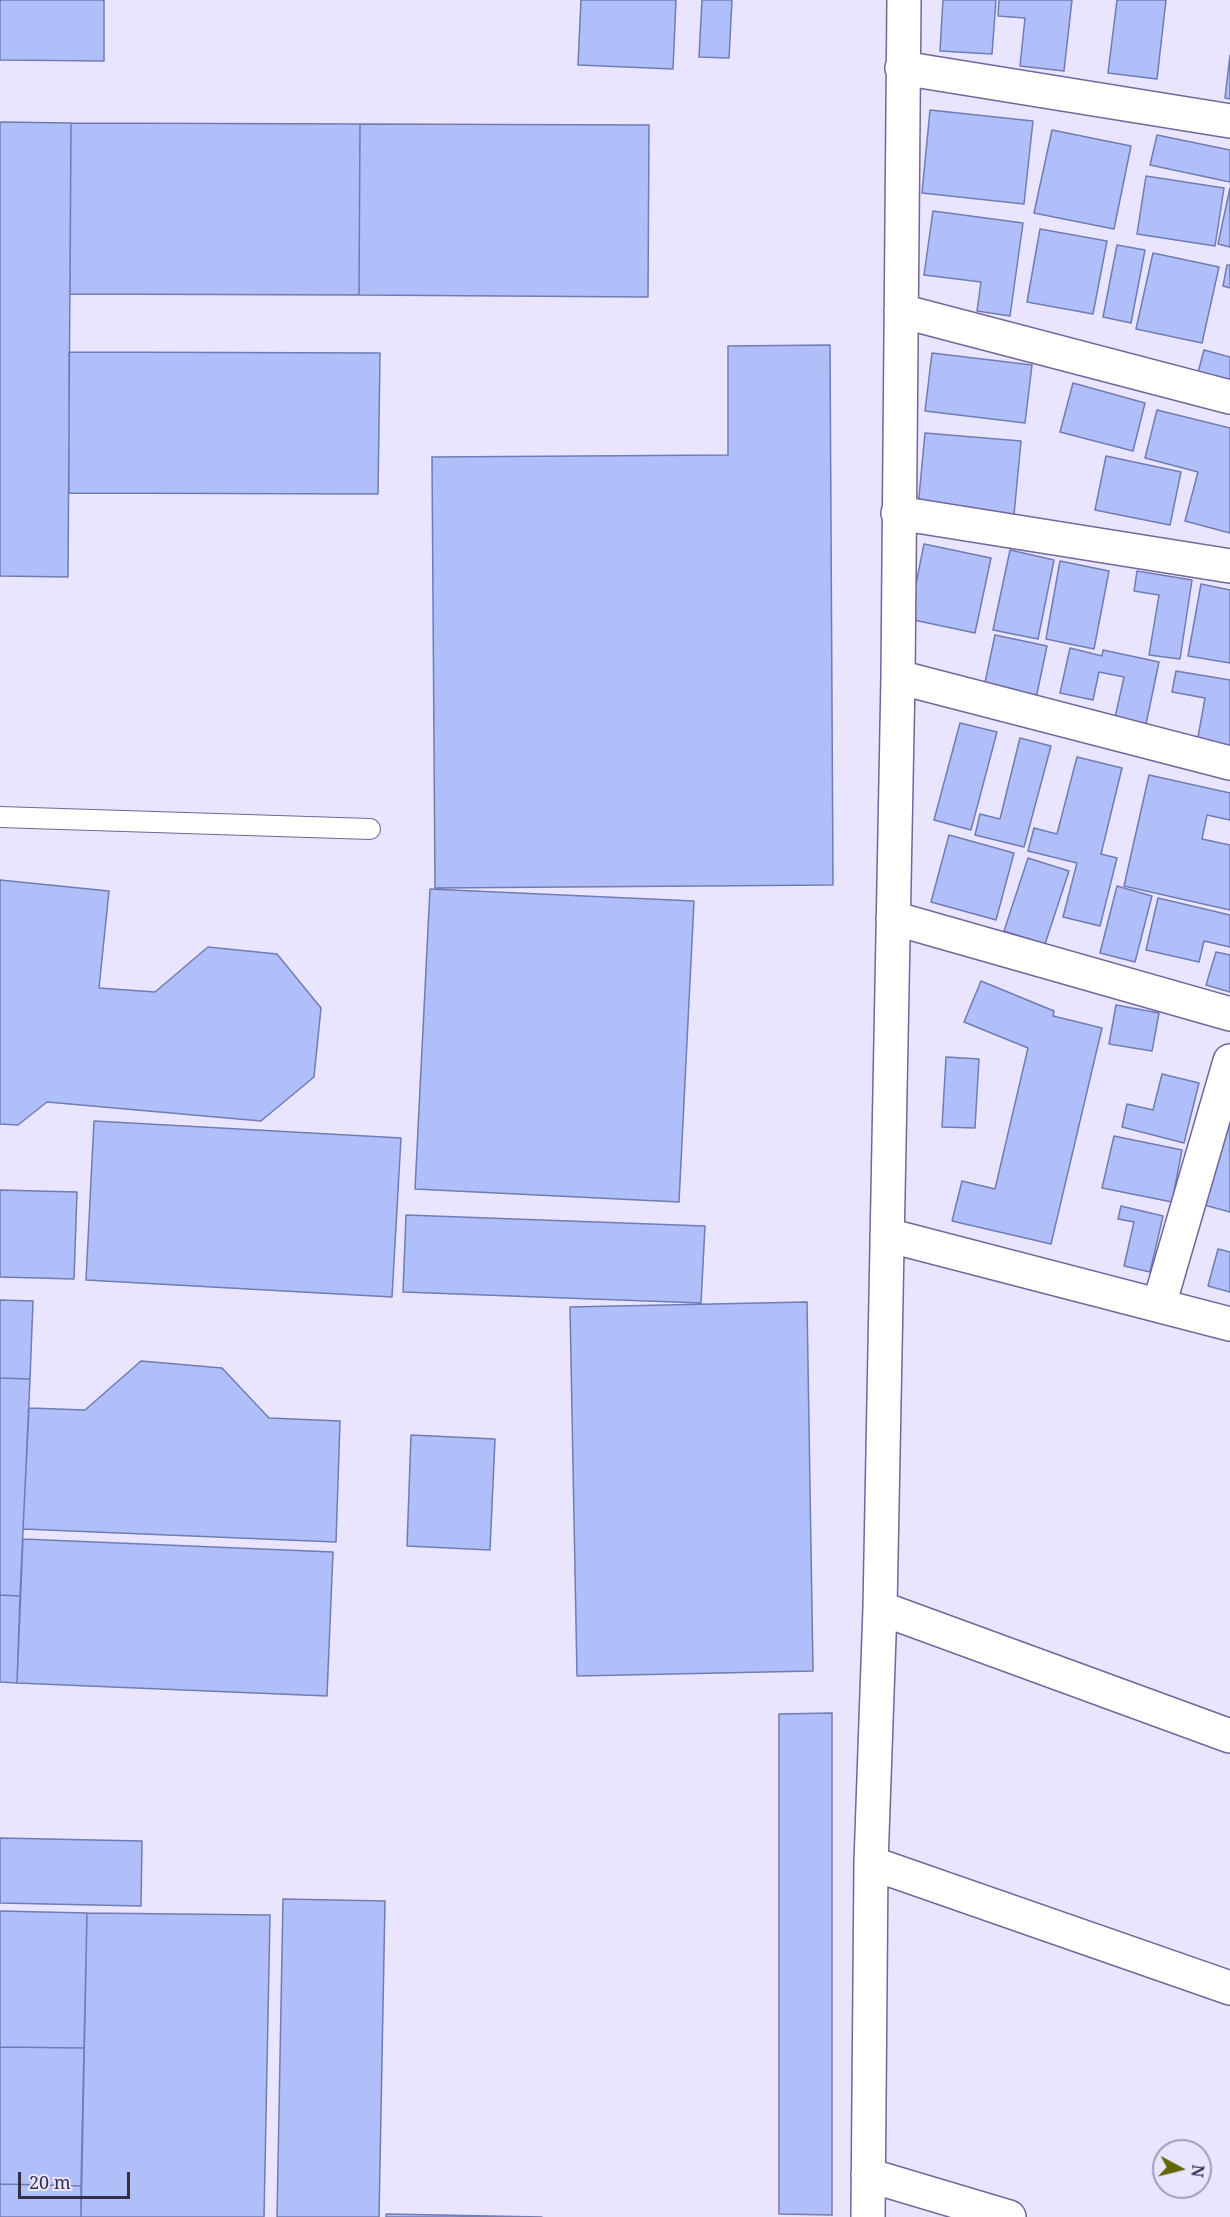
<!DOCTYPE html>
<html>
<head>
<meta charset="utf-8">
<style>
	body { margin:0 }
	#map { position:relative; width:1230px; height:2217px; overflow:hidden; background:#e9e5fe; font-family:"Noto Serif",serif }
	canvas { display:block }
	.north { position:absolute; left:1152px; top:2139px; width:60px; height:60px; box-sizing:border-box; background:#e9e5fe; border:2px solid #a19cb5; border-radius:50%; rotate:97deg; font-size:16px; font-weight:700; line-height:24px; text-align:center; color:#342f47 }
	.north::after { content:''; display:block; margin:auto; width:21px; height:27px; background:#616706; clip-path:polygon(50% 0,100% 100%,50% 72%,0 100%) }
	.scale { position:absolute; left:18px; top:2172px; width:112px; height:27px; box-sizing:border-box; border:3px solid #342f47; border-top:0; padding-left:8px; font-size:18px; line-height:21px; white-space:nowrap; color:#342f47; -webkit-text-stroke:4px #e9e5fe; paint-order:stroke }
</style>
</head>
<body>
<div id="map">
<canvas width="1230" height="2217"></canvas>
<div class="north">N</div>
<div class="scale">20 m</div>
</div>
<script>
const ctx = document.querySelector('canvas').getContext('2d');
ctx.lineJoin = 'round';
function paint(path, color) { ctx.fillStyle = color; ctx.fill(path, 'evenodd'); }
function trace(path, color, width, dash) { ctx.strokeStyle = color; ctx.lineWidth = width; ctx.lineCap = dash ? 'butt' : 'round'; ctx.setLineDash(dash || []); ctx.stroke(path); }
const building = new Path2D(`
	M0,0H104V61L0,60Z
	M581,0H676L673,69L578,65Z
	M702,0H732L729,58L699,57Z
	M943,0H996L992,54L940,51Z
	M999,0H1072L1064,71L1020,66L1025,18L998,16Z
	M1117,0H1166L1157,79L1108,73Z
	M1230,55V99L1225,98Z
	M930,110L1033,121L1024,204L922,193Z
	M0,122L71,123L68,577L0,576Z
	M71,123L360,124L359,295L70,294Z
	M360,124L649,125L648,297L359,295Z
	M1052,130L1131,146L1114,229L1034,213Z
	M1157,135L1230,150V182L1150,165Z
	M1146,176L1224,188L1215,246L1137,234Z
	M1230,188V247L1218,244Z
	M933,211L1023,223L1010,316L977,311L981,282L924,275Z
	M1040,229L1107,241L1093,314L1027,302Z
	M1117,245L1145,250L1131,323L1103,317Z
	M1153,253L1219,267L1202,343L1136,329Z
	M1227,265H1230V288L1223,286Z
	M830,345L833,885L435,888L432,457L728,455V346Z
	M1204,350L1230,357V389L1196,380Z
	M69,352L380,353L378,494L69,493Z
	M932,353L1032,365L1025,423L925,411Z
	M1073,383L1145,403L1133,451L1060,432Z
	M1157,410L1230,428V533L1185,521L1198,472L1145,458Z
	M925,433L1021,441L1014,515L918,507Z
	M1106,456L1181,472L1170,525L1095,510Z
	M924,544L991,558L975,633L909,619Z
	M1010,550L1054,560L1038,639L993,630Z
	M1060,561L1109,571L1094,649L1046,639Z
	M1137,571L1192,580L1180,659L1149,655L1159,595L1134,591Z
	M1201,584L1230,590V663L1188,656Z
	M995,635L1047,646L1035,703L983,692Z
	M1070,648L1102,656L1103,650L1159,662L1145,729L1114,722L1124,677L1099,672L1093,700L1060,693Z
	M1176,671L1230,680V749L1197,743L1205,698L1172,692Z
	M960,723L997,732L971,830L934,820Z
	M1020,738L1051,746L1024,847L975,835L980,814L1000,819Z
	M1077,757L1122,768L1101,854L1117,858L1100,926L1063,917L1077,863L1028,851L1034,828L1057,834Z
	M1149,775L1230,793V820L1207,815L1202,839L1230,845V910L1124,886Z
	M949,835L1014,853L996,920L931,902Z
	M1028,858L1069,871L1045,944L1004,931Z
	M0,880L109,891L99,988L155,992L208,947L277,954L321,1008L314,1077L261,1121L47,1102L18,1125L0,1124Z
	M1117,886L1152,896L1135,962L1100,953Z
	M430,889L694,901L679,1202L415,1189Z
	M1158,898L1230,915V947L1204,941L1199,962L1146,950Z
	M1216,952L1230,955V992L1206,985Z
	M981,981L1054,1011L1053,1016L1102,1028L1051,1244L952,1221L962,1181L995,1189L1028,1048L964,1022Z
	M1116,1005L1159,1013L1152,1051L1109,1044Z
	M946,1057L979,1059L975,1128L942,1127Z
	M1162,1074L1199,1083L1184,1143L1122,1127L1127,1104L1153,1110Z
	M1230,1078V1212L1197,1203Z
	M94,1121L401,1138L392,1297L86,1280Z
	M1114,1136L1182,1150L1172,1202L1102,1188Z
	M0,1190L77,1192L74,1279L0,1277Z
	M1121,1206L1163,1216L1150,1272L1124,1266L1134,1222L1118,1219Z
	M406,1215L705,1226L701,1303L403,1292Z
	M1218,1249L1230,1252V1292L1208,1286Z
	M0,1300L33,1301L30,1379L0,1378Z
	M807,1302L813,1671L577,1676L570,1307Z
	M141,1361L222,1368L269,1418L340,1421L336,1542L23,1529L29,1408L85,1410Z
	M0,1378L30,1379L20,1596L0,1595Z
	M411,1435L495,1439L490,1550L407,1546Z
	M23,1539L333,1552L327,1696L17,1683Z
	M0,1595L20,1596L17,1683L0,1682Z
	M832,1713V2215L779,2214V1714Z
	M0,1838L142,1841L141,1906L0,1903Z
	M283,1899L385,1901L379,2217H277Z
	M0,1911L87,1913L84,2048L0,2047Z
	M87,1913L270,1915L264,2217H81Z
	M0,2047L84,2048L81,2186L0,2184Z
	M0,2184L81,2186V2217H0Z
	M386,2214L542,2217H386Z`);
paint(building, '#b0bffa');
trace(building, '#707cb3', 1.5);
const service = new Path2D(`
	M0,817L370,829`);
const minor = new Path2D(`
	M902,68L1230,121
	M901,311L1230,397
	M898,513L1230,566
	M898,677L1230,763
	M893,918L1230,1014
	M887,1235L1230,1324
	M1159,1305L1230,1061
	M880,1608L1230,1736
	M871,1863L1230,1988
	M868,2175L1009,2217
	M868,2217L871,1863L880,1608L898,677L904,0`);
trace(service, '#72669c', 22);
trace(minor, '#72669c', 36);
trace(service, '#fff', 20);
trace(minor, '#fff', 33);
</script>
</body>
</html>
